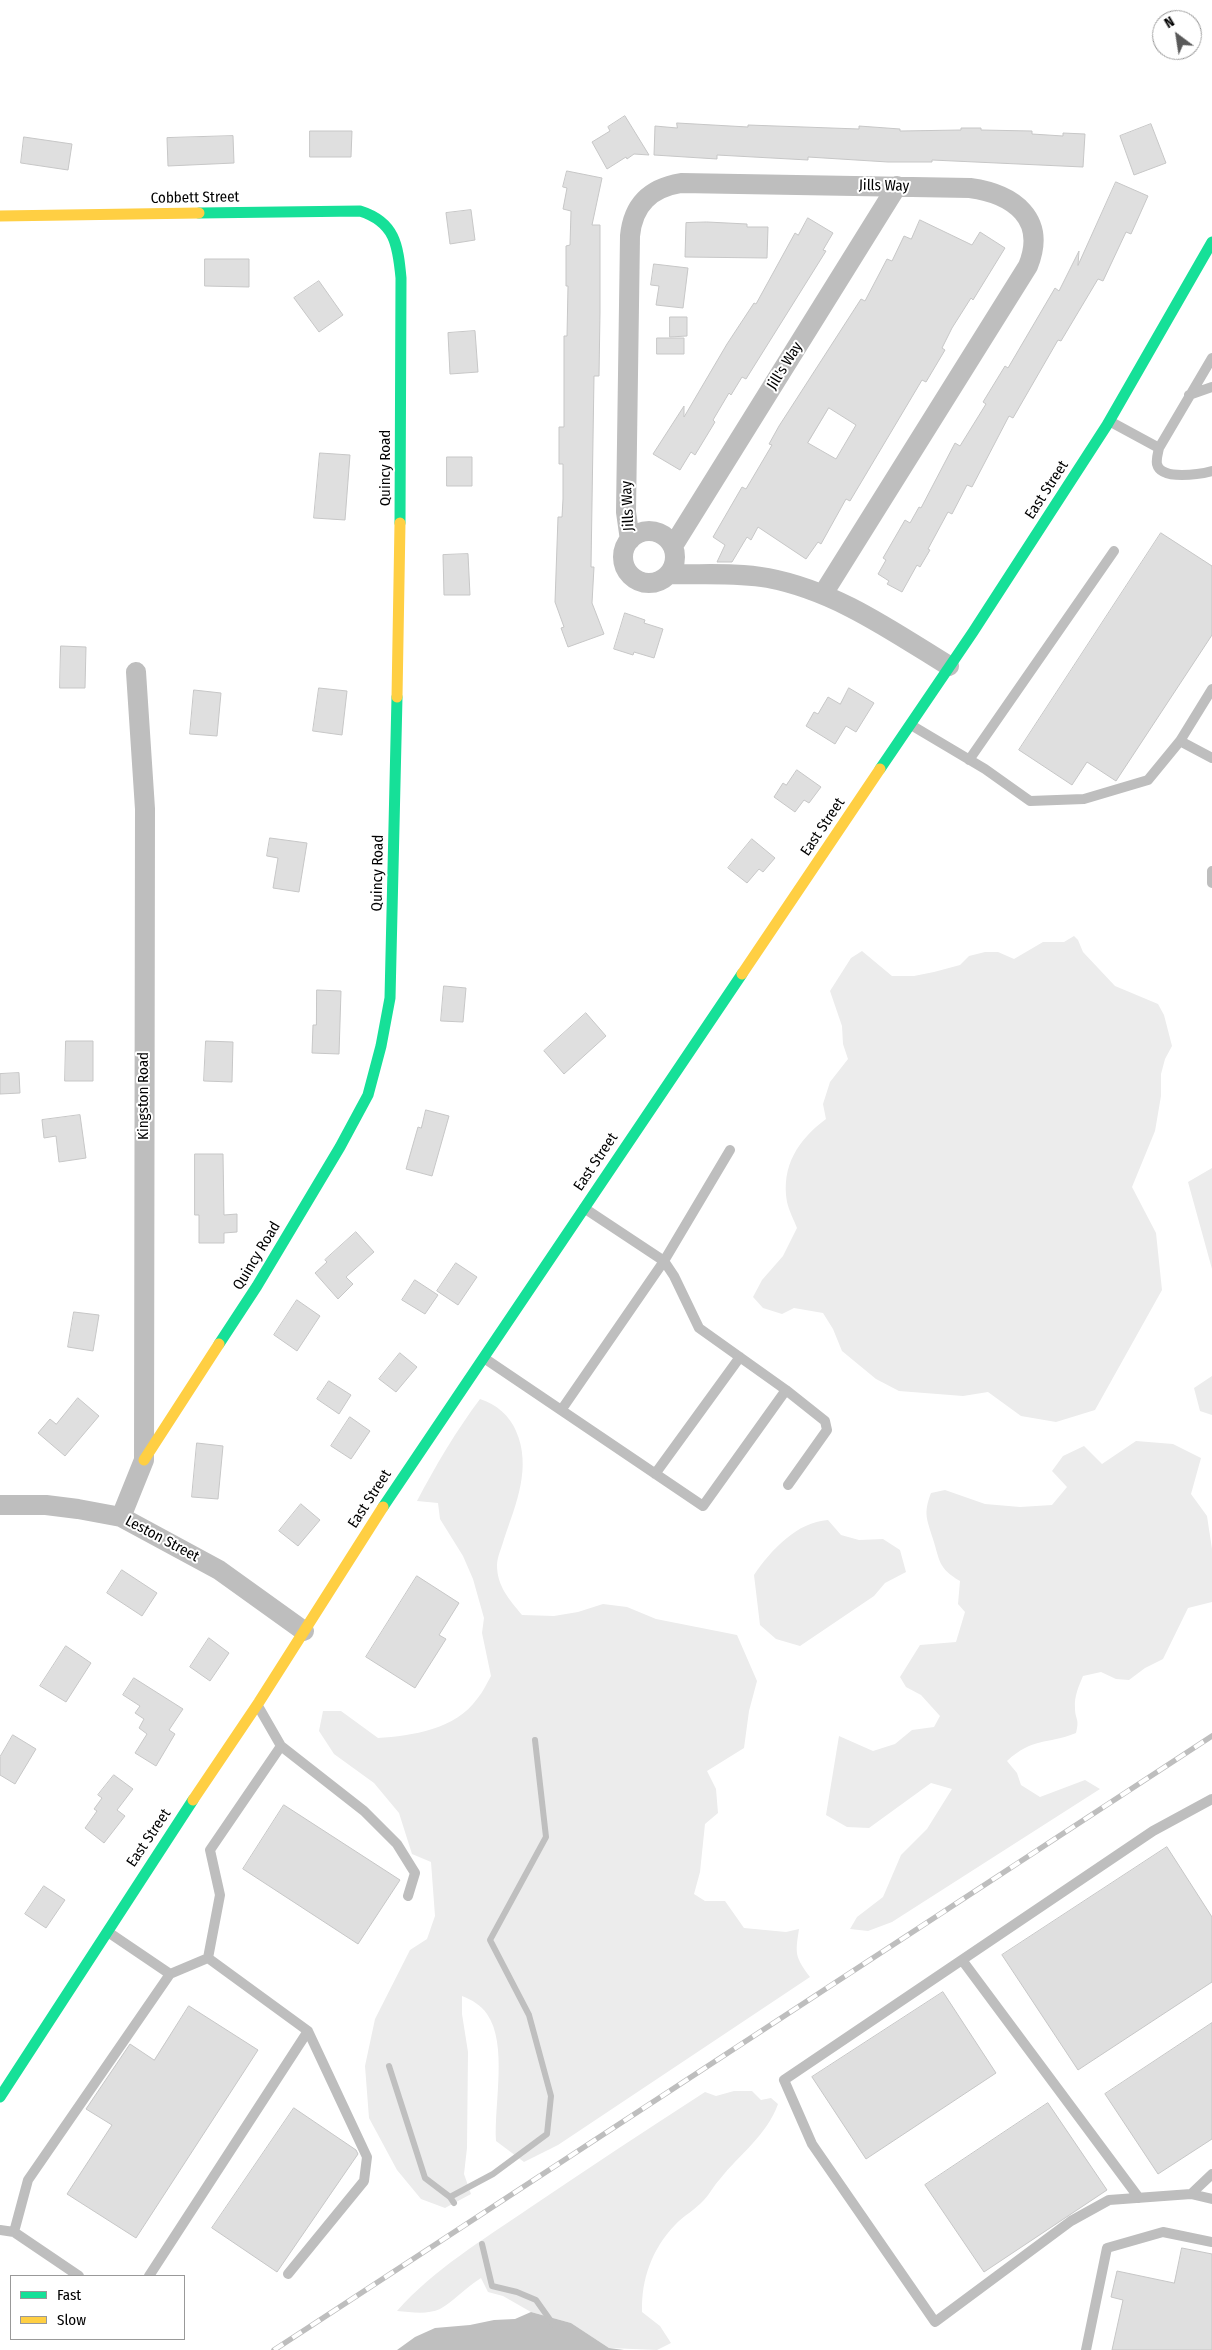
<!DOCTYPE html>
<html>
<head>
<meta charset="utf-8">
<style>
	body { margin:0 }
	#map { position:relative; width:1212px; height:2350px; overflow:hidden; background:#fff; font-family:"Fira Sans Condensed",sans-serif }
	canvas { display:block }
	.legend { position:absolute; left:10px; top:2275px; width:175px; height:65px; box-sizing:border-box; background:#fff; border:1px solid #999; margin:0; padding:6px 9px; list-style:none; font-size:15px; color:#000 }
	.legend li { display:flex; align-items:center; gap:10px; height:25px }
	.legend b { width:25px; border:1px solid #999 }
	.north { position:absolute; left:1152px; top:10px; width:50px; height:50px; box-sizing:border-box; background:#fff; border:1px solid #999; border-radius:50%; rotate:329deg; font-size:14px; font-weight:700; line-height:20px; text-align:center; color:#000 }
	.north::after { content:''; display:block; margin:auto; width:18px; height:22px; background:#595959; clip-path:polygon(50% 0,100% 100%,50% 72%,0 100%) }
</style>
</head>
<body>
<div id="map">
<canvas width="1212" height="2350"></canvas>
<ul class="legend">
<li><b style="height:6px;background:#16e098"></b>Fast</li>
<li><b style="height:6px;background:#ffcf43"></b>Slow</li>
</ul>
<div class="north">N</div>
</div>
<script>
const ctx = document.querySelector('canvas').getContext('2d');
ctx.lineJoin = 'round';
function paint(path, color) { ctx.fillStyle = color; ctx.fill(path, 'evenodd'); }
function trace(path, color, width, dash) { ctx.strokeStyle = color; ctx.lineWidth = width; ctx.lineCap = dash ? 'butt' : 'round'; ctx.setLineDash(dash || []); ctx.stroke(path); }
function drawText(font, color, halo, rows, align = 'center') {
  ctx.font = font + ' "Fira Sans Condensed",sans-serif'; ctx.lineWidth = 4; ctx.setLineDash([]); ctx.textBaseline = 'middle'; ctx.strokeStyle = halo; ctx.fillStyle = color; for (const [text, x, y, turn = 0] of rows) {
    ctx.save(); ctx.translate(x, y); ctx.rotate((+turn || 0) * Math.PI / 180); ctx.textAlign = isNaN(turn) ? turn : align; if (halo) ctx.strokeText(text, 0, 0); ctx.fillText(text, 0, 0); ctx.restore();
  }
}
paint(new Path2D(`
	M1074,936L1078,940L1083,952L1115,986L1158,1004L1164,1015L1172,1046L1165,1059L1161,1074V1096L1155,1131L1132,1187L1156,1233L1162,1290L1095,1410L1056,1422L1021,1416L988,1392L963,1396L899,1391L876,1379L842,1351L833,1329L823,1313L794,1308L782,1314L763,1308L753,1297L762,1280L783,1256L797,1228C794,1220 789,1211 787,1202C781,1166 798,1140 826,1119L823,1104L830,1082L848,1059L843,1044L842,1026L830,991L851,958L862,951L892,976H914L934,972L960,965L969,956L985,952H998L1014,959L1043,942H1064Z
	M1212,1168V1269L1188,1182Z
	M1212,1376V1415L1200,1411L1194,1388Z
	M480,1399C496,1404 510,1416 516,1431C532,1467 516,1504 504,1539C502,1547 497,1557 497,1565C497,1586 509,1599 522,1615L554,1616L578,1612L603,1604L627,1607L656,1619L737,1635L757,1681L749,1711L744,1748L707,1771L716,1789L718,1813L705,1824L700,1872L694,1894L705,1901H725L744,1928L786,1932L799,1929C795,1954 795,1957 810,1977L558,2145L524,2162L496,2141C494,2104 508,2044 487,2014C481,2005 472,2000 462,1996V2014L468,2052L467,2148L464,2174L471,2194L445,2208L421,2199L397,2170L369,2118L365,2066L375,2019L410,1950L427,1939L435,1916L431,1862L412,1854L399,1813L374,1783L334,1754L319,1731L323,1711H341L378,1738C412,1736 456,1729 477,1699C483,1692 487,1683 491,1676L482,1633L484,1618L473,1579L463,1556L440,1519L438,1503L417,1501C436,1465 456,1431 480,1399Z
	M1136,1441L1173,1444L1201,1458L1191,1494L1207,1516L1212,1549V1602L1188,1608L1163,1659L1145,1668L1129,1680L1116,1679L1101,1672L1083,1676C1079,1686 1074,1696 1075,1708C1075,1720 1080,1718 1076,1733C1046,1745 1033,1737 1007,1761L1017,1773L1021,1785L1040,1797L1085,1780L1100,1789L892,1922L868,1931L850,1929L857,1917L883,1897L901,1855L927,1829L952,1789L931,1783L869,1828L847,1827L826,1815L839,1736L873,1751L895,1744L912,1730L934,1727L940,1716L921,1695L906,1687L900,1677L920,1645L956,1642L965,1612L958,1604L960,1581C938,1568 940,1561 933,1539C927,1519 923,1514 931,1493L945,1490L985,1504L1020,1507L1052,1505L1067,1487L1052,1471L1063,1456L1084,1446L1102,1464Z
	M828,1520L841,1535L859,1540L883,1539L900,1550L906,1572L885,1583L874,1596L800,1646L776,1639L760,1625L754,1575C771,1550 797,1522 828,1520Z
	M734,2091H752L761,2100L771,2098L778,2104C767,2135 740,2154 720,2179C714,2185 710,2194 704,2200C695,2210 683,2216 675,2225C652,2249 641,2279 642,2312L660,2326L671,2343L657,2350L609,2348L571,2323L531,2312L503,2296L488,2292L481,2278C466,2287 453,2302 440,2309C427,2315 411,2312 397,2311C434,2269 483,2240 528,2209C587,2169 646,2130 705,2092L716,2096Z`), '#ececec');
paint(new Path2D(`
	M531,2312L571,2323L609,2348L624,2350H397L415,2337L435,2328L470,2325L494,2320L515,2319Z`), '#bfbfbf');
trace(new Path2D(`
	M389,2066L425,2178L450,2197L454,2203
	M450,2197L493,2174L547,2134L551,2096L529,2015L490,1940L546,1837L535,1740
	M482,2244L492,2286L517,2292L536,2300L553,2324`), '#bfbfbf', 6);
const building = new Path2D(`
	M625,116L649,155L634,154L627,159L626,157L607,169L592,142L610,131L608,127Z
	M677,123L748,127V125L859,129V126L900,129V131L961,130V128H981V130L1032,131V134L1063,136V133L1085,134L1083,167L932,160V162H888L808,157V160L717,155V159L654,155L655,126L677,128Z
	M1151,124L1166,163L1134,175L1120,136Z
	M310,131H352L351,157H310Z
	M233,136L234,163L168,166L167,138Z
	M24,137L72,144L68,170L21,163Z
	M567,171L602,178L592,225H600V312L599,376H594L591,567H594L592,603L604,634L568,647L561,628L564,627L555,602L558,517H562L563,499V464H559V427H564V336H567L568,286H566V246L570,245L571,211L563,209L567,188L563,187Z
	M1116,182L1148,196L1131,234L1126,232L1103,281L1098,279L1061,341L1058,340L1013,418L1009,416L972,487L967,485L952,514L948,512L928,549L930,550L920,567L917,565L902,592L887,584L889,581L878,574L886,560L883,558L905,520L910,523L919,507L921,508L955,443L960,446L986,404L983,402L1005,366L1008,368L1055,288L1059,291L1079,251L1078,265Z
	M471,210L475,240L450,244L446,213Z
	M808,218L833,233L823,250L826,251L746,379L742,377L731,395L729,393L713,420L715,422L695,455L691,452L680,470L653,454L684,406V417L727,344L754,303L756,304L795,233L798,235Z
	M920,220L972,245L980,232L1005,248L973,300L971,298L952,328L942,348L945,350L926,382L922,380L850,501L846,499L821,544L818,542L806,559L758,527L751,540L747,537L732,562H717L725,545L713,537L742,487L746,489L772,445L769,444L779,426L861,299L865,301L887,259L892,261L904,236L911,239ZM829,408L856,425L836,459L808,443Z
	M707,222L747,224V227H768L767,258L685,257L686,223Z
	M205,259H249V287L205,286Z
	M654,264L688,268L683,308L656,305L659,286L651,285Z
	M319,281L343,315L319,332L294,298Z
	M670,317H687V336L670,337Z
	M475,331L478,372L450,374L448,333Z
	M657,338H684V354H657Z
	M320,453L350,455L345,520L314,518Z
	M447,457H472V486H447Z
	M1161,533L1212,566V635L1116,781L1087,762L1072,785L1019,750Z
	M468,554L470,595H444L443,555Z
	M625,613L645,620L644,623L663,629L654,658L634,652L633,655L614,649Z
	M61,646L86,647L85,688H60Z
	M319,688L347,691L342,735L313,731Z
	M849,688L874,703L856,732L846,726L835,744L806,726L814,712L818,714L828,697L840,704Z
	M194,690L221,693L217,736L190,734Z
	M797,770L821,787L809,803L804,800L795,812L774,797L783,783L786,785Z
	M270,838L307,843L299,892L273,888L278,858L267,856Z
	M752,839L775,858L763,872L759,869L747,883L728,868Z
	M444,986L466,988L463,1022L441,1021Z
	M317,990L341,991L339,1054L312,1053L313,1025H316Z
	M586,1013L606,1036L564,1074L544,1051Z
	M66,1041H93V1081H65Z
	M206,1041L233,1042L232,1082L204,1081Z
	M19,1073L20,1093L0,1094V1074Z
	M426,1110L449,1116L432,1176L406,1169L418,1127L421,1128Z
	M80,1115L86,1158L59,1162L56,1136L44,1138L42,1120Z
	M195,1154H223L224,1215L237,1214V1232L224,1233V1243H199V1215H195Z
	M356,1232L374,1252L346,1277L353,1284L338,1299L315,1273L327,1262L325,1260Z
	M456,1263L477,1277L458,1305L437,1291Z
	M415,1280L438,1295L425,1314L402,1300Z
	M297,1300L320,1316L297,1351L274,1335Z
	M74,1312L99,1315L93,1351L68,1347Z
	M400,1353L417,1367L396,1392L379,1379Z
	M329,1381L351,1395L339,1414L317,1399Z
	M78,1398L99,1416L65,1456L38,1433L50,1419L56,1424Z
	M350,1417L370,1431L351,1459L331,1446Z
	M197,1443L223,1446L218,1499L192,1497Z
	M301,1504L320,1520L298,1546L279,1531Z
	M122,1570L157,1593L142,1616L107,1593Z
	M417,1576L459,1603L439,1635L446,1639L415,1688L366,1657Z
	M209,1638L229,1653L210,1681L190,1667Z
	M66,1646L91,1663L66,1702L40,1686Z
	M134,1678L183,1709L169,1730L175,1734L156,1766L135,1753L147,1734L139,1728L144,1719L135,1713L140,1706L123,1695Z
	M13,1735L36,1749L15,1784L0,1775V1757Z
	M114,1775L133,1789L117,1810L125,1816L104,1843L85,1828L97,1811L94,1809L102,1798L98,1795Z
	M284,1805L400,1880L358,1944L243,1869Z
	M1167,1847L1212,1917V1982L1078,2070L1002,1955Z
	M44,1886L65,1900L46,1928L25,1914Z
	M943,1992L996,2073L866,2159L812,2077Z
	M189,2006L258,2050L136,2238L67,2194L112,2125L86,2109L130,2044L154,2060Z
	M1212,2023V2139L1158,2174L1105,2094Z
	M1048,2103L1107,2190L984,2272L925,2185Z
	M294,2108L356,2150L358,2154L277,2272L212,2228Z
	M1182,2248L1212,2254V2350H1112L1123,2300L1111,2297L1117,2271L1174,2283Z`);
paint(building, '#dfdfdf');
trace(building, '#c7c7c7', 1);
trace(new Path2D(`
	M1189,395L1212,387
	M1111,422L1159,448L1212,358
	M1159,448C1158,453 1156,459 1157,464C1161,481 1201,474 1212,471
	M911,725L985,769L1030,801L1084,799L1148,780L1180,741L1212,689
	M1180,741L1212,758
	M969,760L1114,551
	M1212,871V883
	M484,1358L703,1506L786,1390L699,1328L674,1276L664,1261L584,1208
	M786,1390L825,1421L827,1430L788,1485
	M562,1409L664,1261L730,1150
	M655,1474L740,1357
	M281,1746L364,1811L397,1844L415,1873L408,1896
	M1212,1799L1153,1831L784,2080L812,2144L935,2322L1071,2221L1109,2200L1191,2194L1212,2199
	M208,1958L220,1895L210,1850L281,1746L258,1706
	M962,1960L1139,2198
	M1191,2194L1212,2174
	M0,2230L14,2232L28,2180L170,1974L108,1932
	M14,2232L79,2276
	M288,2274L364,2181L367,2157L308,2031
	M149,2276L308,2031L208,1958L170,1974
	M1086,2350L1107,2248L1163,2232L1212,2242`), '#bebebe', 10);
trace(new Path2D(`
	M623 557a26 26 0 1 1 52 0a26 26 0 1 1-52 0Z
	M630,540L626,512L630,236C633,204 651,188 681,183L970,188C1014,194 1047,219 1028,266L823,594
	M673,546L897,186
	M669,574C701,575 736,572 768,578C836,591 892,631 949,666
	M0,1505H46L78,1509L121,1517L219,1570L304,1631
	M121,1517L144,1460L145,809L136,672`), '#bebebe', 20);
trace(new Path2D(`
	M199,213L360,211C395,222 398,245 401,278L400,523
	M880,769L973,632L1107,425L1212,242
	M219,1344L257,1286L340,1147L368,1095L381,1046L390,998L397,697
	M383,1507L742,974
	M0,2097L193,1800`), '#16e098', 11);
trace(new Path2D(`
	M0,216L199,213
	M397,697L400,523
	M742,974L880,769
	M144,1460L219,1344
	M193,1800L259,1702L383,1507`), '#ffcf43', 11);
const rail = new Path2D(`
	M274,2350L1212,1736`);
trace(rail, '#bebebe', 5.5);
trace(rail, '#fff', 4, [11]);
drawText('15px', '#000', '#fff', [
	["Jills Way",884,186,1],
	["Cobbett Street",195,198,-1],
	["Jill's Way",785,366,-58],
	["Quincy Road",386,468,-90],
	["East Street",1047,490,-57],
	["Jills Way",628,506,-93],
	["East Street",823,827,-56],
	["Quincy Road",378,873,-89],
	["Kingston Road",144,1096,-90],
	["East Street",596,1162,-56],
	["Quincy Road",257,1256,-59],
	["East Street",370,1499,-57],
	["Leston Street",162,1539,28],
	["East Street",149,1838,-56]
]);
</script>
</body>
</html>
